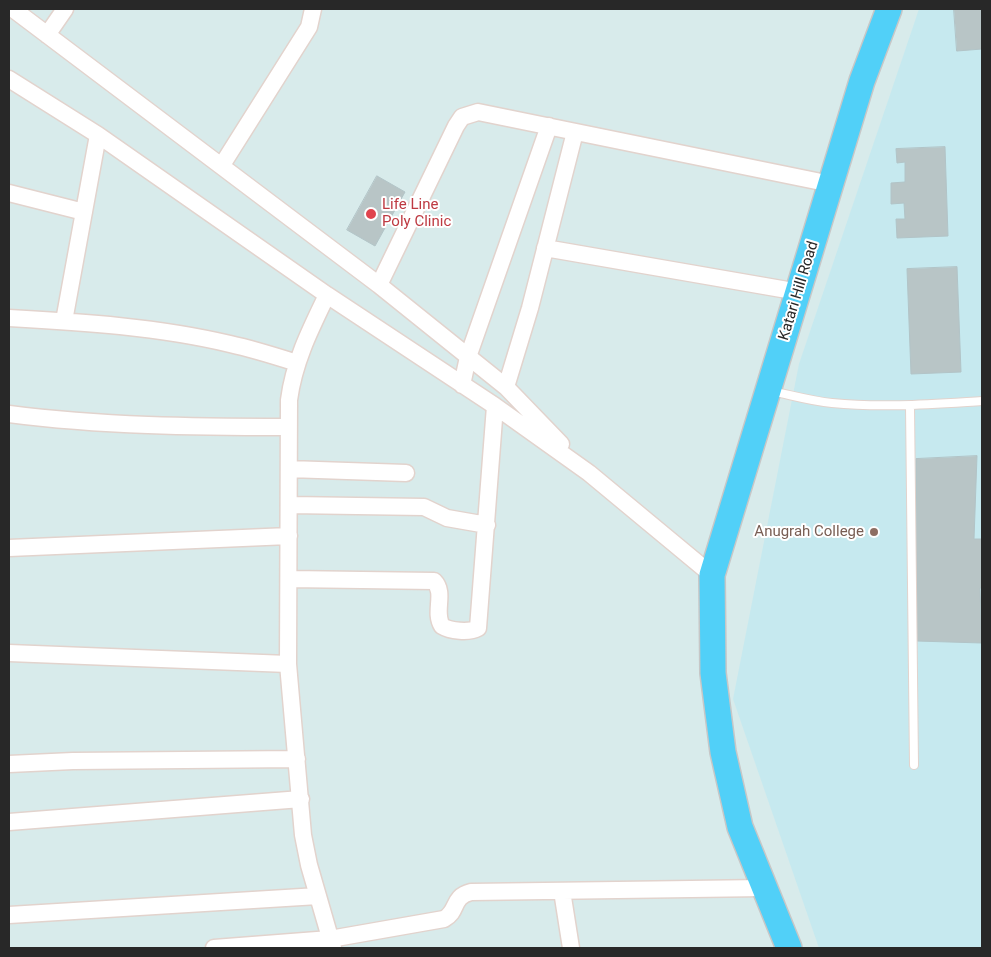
<!DOCTYPE html>
<html>
<head>
<meta charset="utf-8">
<style>
	body { margin:0 }
	#map { position:relative; width:991px; height:957px; overflow:hidden; background:#d8ebeb; font-family:Roboto,sans-serif }
	canvas { display:block }
	.frame { position:absolute; inset:0; border:10px solid #282828; pointer-events:none }
</style>
</head>
<body>
<div id="map">
<canvas width="991" height="957"></canvas>
<div class="frame"></div>
</div>
<script>
const ctx = document.querySelector('canvas').getContext('2d');
ctx.lineJoin = 'round';
function paint(path, color) { ctx.fillStyle = color; ctx.fill(path, 'evenodd'); }
function trace(path, color, width, dash) { ctx.strokeStyle = color; ctx.lineWidth = width; ctx.lineCap = dash ? 'butt' : 'round'; ctx.setLineDash(dash || []); ctx.stroke(path); }
function drawText(font, color, halo, rows, align = 'center') {
  ctx.font = font + ' Roboto,sans-serif'; ctx.lineWidth = 4; ctx.setLineDash([]); ctx.textBaseline = 'middle'; ctx.strokeStyle = halo; ctx.fillStyle = color; for (const [text, x, y, turn = 0] of rows) {
    ctx.save(); ctx.translate(x, y); ctx.rotate((+turn || 0) * Math.PI / 180); ctx.textAlign = isNaN(turn) ? turn : align; if (halo) ctx.strokeText(text, 0, 0); ctx.fillText(text, 0, 0); ctx.restore();
  }
}
paint(new Path2D(`
	M919,9H982V948H819L733,699L799,364Z`), '#c6e9ef');
const building = new Path2D(`
	M954,9H982V49L957,51Z
	M945,147L948,236L897,238L896,219H905L904,203L891,204V183L905,182V162L897,163L896,149Z
	M377,176L405,192L375,246L347,230Z
	M957,267L961,372L911,374L907,269Z
	M977,456L974,539H982V588H980L982,643L917,641L916,459Z`);
paint(building, '#b8c5c6');
trace(building, '#b2c4c7', 1);
const service = new Path2D(`
	M771,391C791,395 811,401 832,403C882,408 932,404 982,401
	M910,406L914,765`);
const minor = new Path2D(`
	M13,9L379,285L506,387L561,444
	M47,35L65,9
	M9,79L98,135L327,295L495,406L589,473L712,575
	M222,165L309,27L313,9
	M9,193L84,212
	M545,248L799,292
	M379,285L456,126L462,117L478,112L831,184
	M327,295C310,330 294,362 289,400L288,664L303,835L309,865L333,948
	M9,318C82,322 159,327 230,344C253,349 275,356 297,363
	M64,321L98,135
	M462,385L468,357L549,126
	M506,387L530,308L575,132
	M9,414C102,426 194,427 288,427
	M289,469L406,473
	M290,505L424,507L447,518L487,525
	M9,548L289,536
	M290,579L434,581C446,593 433,612 442,626C450,631 469,633 478,628L495,406
	M9,653L288,664
	M9,764L73,761L297,759
	M9,822L301,799
	M562,891L571,948
	M9,915L318,896
	M214,948L330,939L444,919C459,911 451,897 471,892L764,888`);
const primary = new Path2D(`
	M789,948L740,827L723,752L713,673L712,575L862,81L889,9`);
trace(service, '#e2d3cd', 10);
trace(minor, '#e2d3cd', 19);
trace(primary, '#c7c7c7', 28);
trace(service, '#fff', 8);
trace(minor, '#fff', 16);
trace(primary, '#51d0f8', 25);
for (const [x, y, r, color] of [
	[371,214,6,"#e0444e"],
	[874,532,5,"#8d6e63"]
]) { const dot = new Path2D(); dot.arc(x, y, r, 0, 2 * Math.PI); ctx.fillStyle = color; ctx.fill(dot); trace(dot, '#fff', 2); }
drawText('15px', '#be3a42', '#fff', [
	["Life Line",382,205],
	["Poly Clinic",382,222]
], 'left');
drawText('15px', '#282828', '#fff', [
	["Katari Hill Road",799,291,-73]
]);
drawText('15px', '#785e54', '#fff', [
	["Anugrah College",864,532]
], 'right');
</script>
</body>
</html>
